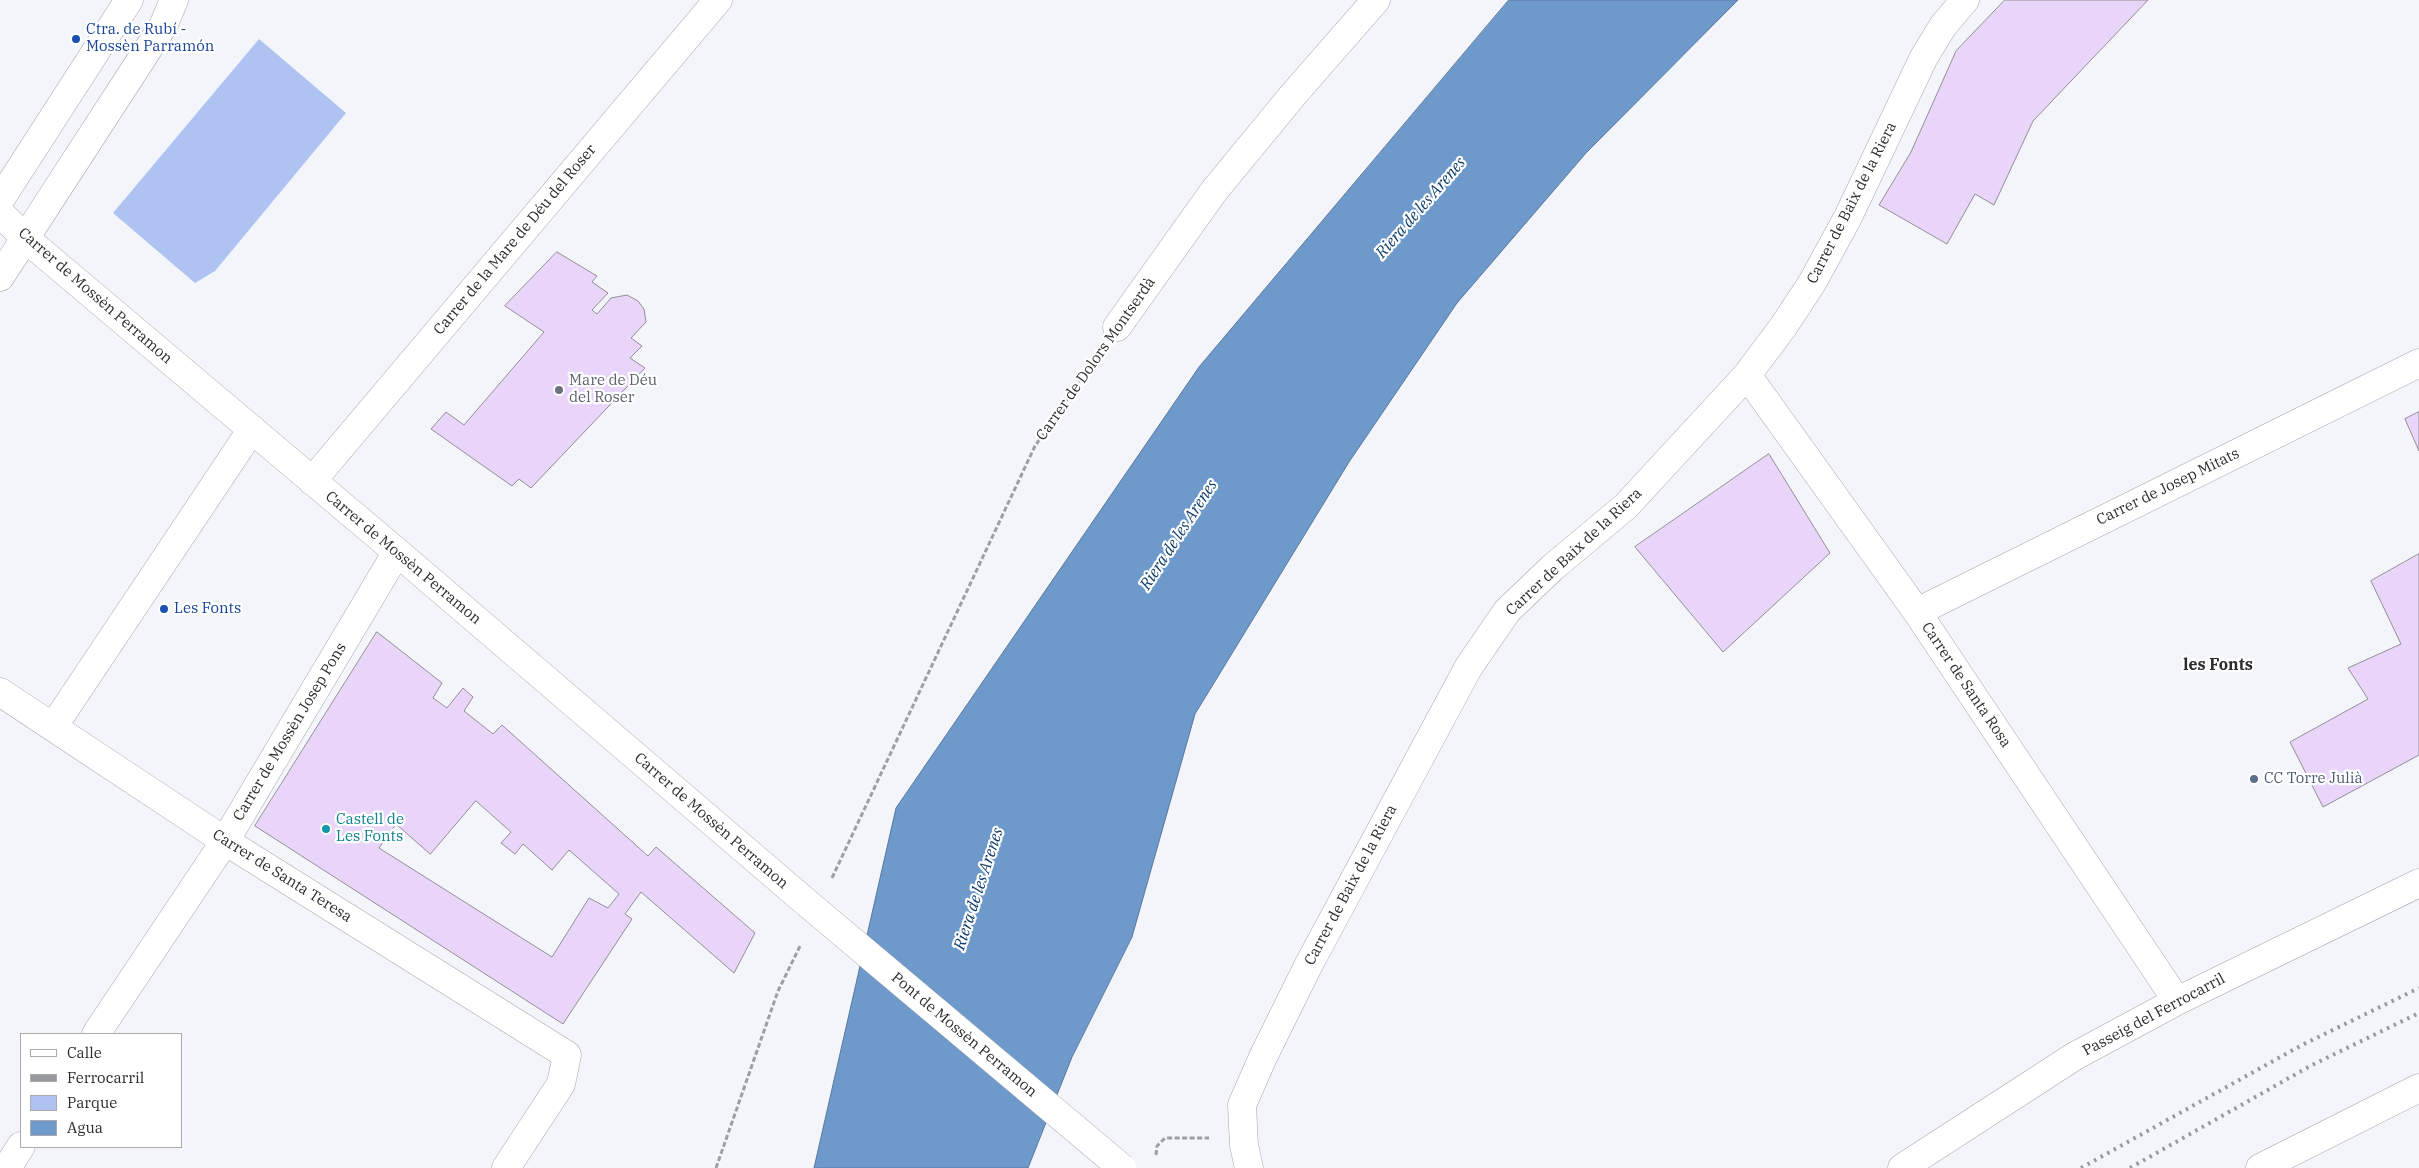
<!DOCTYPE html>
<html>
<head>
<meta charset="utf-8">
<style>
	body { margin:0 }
	#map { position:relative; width:2419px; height:1168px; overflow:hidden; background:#f3f5fb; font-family:"IBM Plex Serif",serif }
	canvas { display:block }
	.legend { position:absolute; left:20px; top:1033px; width:162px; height:115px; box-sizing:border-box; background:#fff; border:1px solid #aaabab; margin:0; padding:6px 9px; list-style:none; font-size:15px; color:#2b2c2e }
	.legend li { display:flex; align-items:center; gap:10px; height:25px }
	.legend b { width:25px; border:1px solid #aaabab }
</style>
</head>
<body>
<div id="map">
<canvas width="2419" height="1168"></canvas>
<ul class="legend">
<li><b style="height:6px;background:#fff"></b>Calle</li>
<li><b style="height:6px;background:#97999d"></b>Ferrocarril</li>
<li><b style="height:14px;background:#afc3f2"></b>Parque</li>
<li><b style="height:14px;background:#6e99cb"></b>Agua</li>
</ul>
</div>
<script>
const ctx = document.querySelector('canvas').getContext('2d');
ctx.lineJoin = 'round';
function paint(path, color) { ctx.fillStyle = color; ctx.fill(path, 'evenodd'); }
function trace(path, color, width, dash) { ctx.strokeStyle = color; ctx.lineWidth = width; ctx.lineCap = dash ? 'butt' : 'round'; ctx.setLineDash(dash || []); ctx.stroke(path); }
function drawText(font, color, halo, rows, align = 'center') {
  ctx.font = font + ' "IBM Plex Serif",serif'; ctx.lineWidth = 4.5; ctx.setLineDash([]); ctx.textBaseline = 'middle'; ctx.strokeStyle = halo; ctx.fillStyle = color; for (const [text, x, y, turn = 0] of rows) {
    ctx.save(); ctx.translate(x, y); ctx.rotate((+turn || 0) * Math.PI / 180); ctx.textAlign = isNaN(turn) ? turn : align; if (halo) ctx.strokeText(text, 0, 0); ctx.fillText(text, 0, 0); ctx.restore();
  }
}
paint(new Path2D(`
	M259,39L346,113L215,271L195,283L113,213Z`), '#afc3f2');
const water = new Path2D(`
	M1509,0H1738L1586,153L1457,303L1349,462L1195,714L1132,937L1072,1057L1028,1168H814L896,808L1199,367Z`);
paint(water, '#6e99cb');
trace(water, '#5a789c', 1);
const building = new Path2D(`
	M2005,0H2148L2033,121L1994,205L1975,194L1947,244L1879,205L1911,152L1956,51Z
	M557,252L597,276L592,282L608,293L592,310L597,314L611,298L627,295L638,301L644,309L646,322L631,338L642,346L630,358L645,368L531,488L519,479L512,486L431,429L446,412L464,425L544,332L505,306Z
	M2419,412V451L2405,419Z
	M1769,454L1830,553L1723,652L1635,547Z
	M2419,554V755L2323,807L2290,742L2368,699L2348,668L2401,644L2371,581Z
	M377,632L442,683L433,698L447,708L463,688L473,697L464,711L493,734L502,725L648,856L656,847L755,933L734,973L641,892L625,914L632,919L563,1024L255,826ZM476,801L511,832L501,843L515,854L523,844L552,870L569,850L619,894L608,908L589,898L552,957L379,848L396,824L430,854Z`);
paint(building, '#e9d5f9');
trace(building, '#918e93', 1);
const street = new Path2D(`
	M0,213L25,238L397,552L807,903
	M1117,327L1214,191L1293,95L1376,0
	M1747,375L1917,612L2177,1001
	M312,481L718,0
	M1917,612L2419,363
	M0,692L225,841L567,1055L561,1084L506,1168
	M53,727L252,429
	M96,1034L225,841L397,552
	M7,1168L21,1146
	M1249,1168L1244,1145L1242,1105L1263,1057L1309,964L1468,668L1507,611L1552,568L1626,506L1747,375L1783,327L1812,283L1848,217L1924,57L1943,26L1965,0
	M1902,1168L2075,1056L2177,1001L2419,883
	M2260,1168L2419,1088`);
const secondary = new Path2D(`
	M0,200L129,0
	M0,277L163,26L174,0`);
trace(street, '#a4a6ac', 29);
trace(secondary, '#a4a6ac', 29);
trace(new Path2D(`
	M832,878L1035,446L1097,356
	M1156,1155L1157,1146L1165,1138H1209
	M716,1168L778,991L801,944`), '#9d9fa3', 3, [5, 2.5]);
trace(street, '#fff', 28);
trace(secondary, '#fff', 28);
trace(new Path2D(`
	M2081,1168L2302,1045L2419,988
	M2130,1168L2312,1065L2419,1013`), '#97999d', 4, [2.5, 5]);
const streetBridge = new Path2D(`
	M807,903L1122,1168`);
trace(streetBridge, '#a4a6ac', 29, []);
trace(streetBridge, '#fff', 28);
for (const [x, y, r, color] of [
	[76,39,5,"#1a4fb4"],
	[559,390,5,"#6b7280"],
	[164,609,5,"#1a4fb4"],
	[2254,779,5,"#5c6f8a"],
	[326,829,5,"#0f9aa8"]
]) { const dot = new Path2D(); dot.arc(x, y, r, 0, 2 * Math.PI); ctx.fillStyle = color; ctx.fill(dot); trace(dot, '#fff', 2); }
drawText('15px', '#164399', '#fff', [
	["Ctra. de Rubí -",86,30],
	["Mossèn Parramón",86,47],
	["Les Fonts",174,609]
], 'left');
drawText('15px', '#2b2c2e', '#fff', [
	["Carrer de Baix de la Riera",1852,203,-63],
	["Carrer de la Mare de Déu del Roser",515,240,-50],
	["Carrer de Mossèn Perramon",95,296,41],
	["Carrer de Dolors Montserdà",1096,359,-55],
	["Carrer de Josep Mitats",2168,487,-26],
	["Carrer de Baix de la Riera",1574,552,-43],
	["Carrer de Mossèn Perramon",403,558,40],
	["Carrer de Santa Rosa",1966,685,56],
	["Carrer de Mossèn Josep Pons",290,732,-59],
	["Carrer de Mossèn Perramon",711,821,41],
	["Carrer de Santa Teresa",282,876,32],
	["Carrer de Baix de la Riera",1351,885,-62],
	["Passeig del Ferrocarril",2154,1015,-28],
	["Pont de Mossèn Perramon",964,1035,40]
]);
drawText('15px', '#5b616d', '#fff', [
	["Mare de Déu",569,381],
	["del Roser",569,398]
], 'left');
drawText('15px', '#4e5e75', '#fff', [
	["CC Torre Julià",2264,779]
], 'left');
drawText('15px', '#0d838f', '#fff', [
	["Castell de",336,820],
	["Les Fonts",336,837]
], 'left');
drawText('italic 16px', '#0d3c6a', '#fff', [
	["Riera de les Arenes",1421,208,-49],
	["Riera de les Arenes",1179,535,-57],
	["Riera de les Arenes",979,889,-72]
]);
drawText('bold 16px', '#2b2c2e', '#fff', [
	["les Fonts",2218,665]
]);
</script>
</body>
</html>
